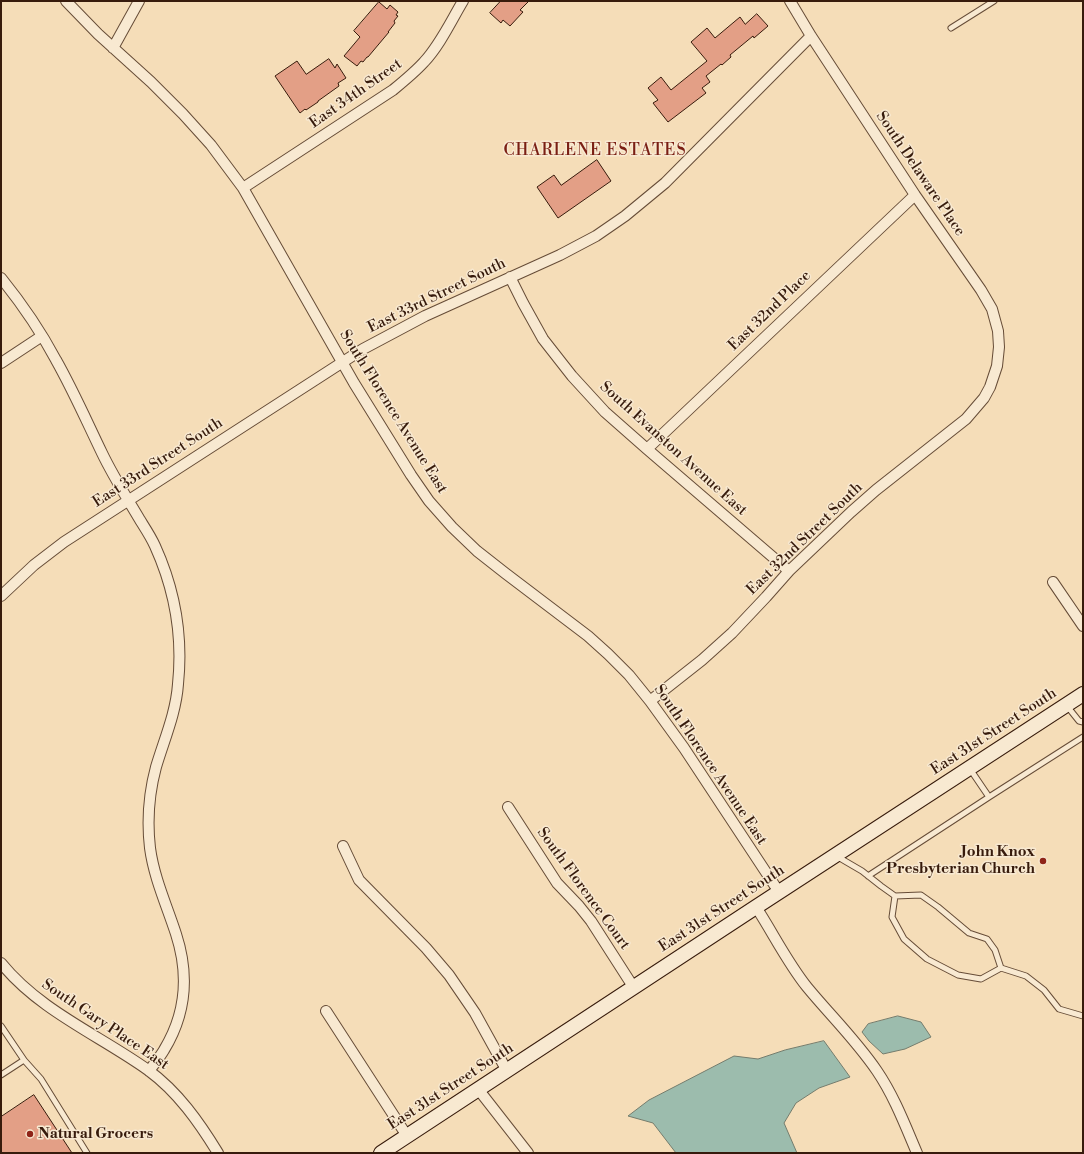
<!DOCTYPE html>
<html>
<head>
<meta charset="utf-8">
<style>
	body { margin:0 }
	#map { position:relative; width:1084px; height:1154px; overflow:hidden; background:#f5ddb8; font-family:"Libre Bodoni",serif }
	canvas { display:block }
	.frame { position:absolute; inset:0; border:2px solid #371b0c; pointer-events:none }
</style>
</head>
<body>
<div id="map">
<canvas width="1084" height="1154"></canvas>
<div class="frame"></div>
</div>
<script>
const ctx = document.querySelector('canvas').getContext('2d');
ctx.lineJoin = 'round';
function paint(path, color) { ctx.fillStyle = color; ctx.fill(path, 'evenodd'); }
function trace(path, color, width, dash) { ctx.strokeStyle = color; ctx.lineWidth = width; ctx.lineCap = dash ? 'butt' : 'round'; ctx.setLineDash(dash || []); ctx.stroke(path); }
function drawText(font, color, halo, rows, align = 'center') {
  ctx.font = font + ' "Libre Bodoni",serif'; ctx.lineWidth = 3; ctx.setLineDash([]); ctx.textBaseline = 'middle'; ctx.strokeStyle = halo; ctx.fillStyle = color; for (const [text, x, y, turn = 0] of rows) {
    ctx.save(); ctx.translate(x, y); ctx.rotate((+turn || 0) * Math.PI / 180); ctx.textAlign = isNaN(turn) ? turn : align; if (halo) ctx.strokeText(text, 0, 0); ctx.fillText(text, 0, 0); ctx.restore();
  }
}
const water = new Path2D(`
	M898,1016L921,1022L931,1037L905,1049L883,1054L869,1041L862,1032L868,1024Z
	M824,1041L850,1077L819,1088L796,1103L784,1123L797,1153H676L653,1123L628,1116L649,1100L734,1056L758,1059L785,1050Z`);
paint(water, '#9cbcad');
trace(water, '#747c6d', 1);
const building = new Path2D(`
	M501,1H529L520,10L523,12L510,26L503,20L501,23L490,13Z
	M379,2L387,9L390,5L398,12L396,15L398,16L394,21L395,23L388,32H389L368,57H367L363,62L361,61L357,66L344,56L360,37L354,31Z
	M757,14L768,26L754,38L753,36L730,55L731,57L722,65L721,64L706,76L710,82L702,88L706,93L668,122L653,103L658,100L648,88L661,77L671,90L707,61L691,42L707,28L715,38L740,17L745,24Z
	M329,59L335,68L337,64L346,78L338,83L339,86L318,101V102L306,110L305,109L300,113L275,76L297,61L306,74Z
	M597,160L611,181L558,218L537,187L554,175L561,185Z
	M34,1095L72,1153H1V1117Z`);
paint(building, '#e39f86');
trace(building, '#371b0c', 1);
const service = new Path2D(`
	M951,28L994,1
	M1067,706L1079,721L1083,722
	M970,769L989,797L1083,737
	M838,857L862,871L881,886L895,896L921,895L938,907L969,933L987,939L995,950L1001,968L1026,976L1044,990L1059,1009L1083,1016
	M868,876L989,797
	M895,896L892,917L904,939L927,959L958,975L981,979L1001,968
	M1,1026L24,1060L41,1079L87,1153
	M1,1075L24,1060`);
const minor = new Path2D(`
	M66,1L98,34L151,82L183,114L211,145L243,188L354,383L411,475L429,501L452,527L477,551L505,573L588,636L608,654L629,675L650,701L684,748L779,892
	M113,48L139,1
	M243,188L393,90C404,81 415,72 424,62C440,45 451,21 463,1
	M510,277L523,303L543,339L572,376L605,412L647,449L789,571
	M1,278C22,304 41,332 56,360C73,390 87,422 102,453C113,476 127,498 140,520C145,528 151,537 155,546C175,590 183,636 178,684C176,713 164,740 156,767C149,793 147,822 150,848C154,878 167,906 176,934C189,974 186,1014 164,1050C160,1057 154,1064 149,1071
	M1,363L42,336
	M647,449L915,195
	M1053,582L1083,626
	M1,596L34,565L64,542L363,349L425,316L560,255L596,236L625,216L665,183L811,36
	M650,701L702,660L732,633L766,597L789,571L851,512L876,490L966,419L984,398L990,387L997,366L999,347L998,331L992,309L981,290L915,195L811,36L790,1
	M508,807L557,883L579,906L591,921L634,988
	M343,846L359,880L426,948L449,975L475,1013L507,1071
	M756,907C773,933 787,962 807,987C830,1015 856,1040 877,1071C894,1096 905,1125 917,1153
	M1,963C40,1011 99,1035 148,1070C178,1092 199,1122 218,1153
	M326,1011L407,1136
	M478,1089L528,1153`);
const secondary = new Path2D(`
	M381,1153L756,907L1083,694`);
trace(service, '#664c37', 7);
trace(minor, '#664c37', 12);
trace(secondary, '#371b0c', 16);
trace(service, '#f8e9d1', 5);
trace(minor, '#f8e9d1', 10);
trace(secondary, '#f8e9d1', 14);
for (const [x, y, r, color] of [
	[1043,861,4,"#8f2418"],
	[30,1134,4,"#8f2418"]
]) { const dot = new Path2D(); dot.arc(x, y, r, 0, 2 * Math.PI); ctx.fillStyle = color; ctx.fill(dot); trace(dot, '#f8e9d1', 1.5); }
drawText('15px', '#371b0c', '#f8e9d1', [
	["East 34th Street",356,94,-35],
	["South Delaware Place",920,174,56],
	["East 33rd Street South",437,296,-26],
	["East 32nd Place",770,311,-44],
	["South Florence Avenue East",393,412,58],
	["South Evanston Avenue East",673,449,42],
	["East 33rd Street South",158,463,-33],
	["East 32nd Street South",805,539,-44],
	["East 31st Street South",994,732,-33],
	["South Florence Avenue East",710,765,56],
	["South Florence Court",583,889,54],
	["East 31st Street South",722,909,-33],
	["South Gary Place East",105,1025,34],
	["East 31st Street South",451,1087,-33]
]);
drawText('bold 15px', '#371b0c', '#f8e9d1', [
	["John Knox",1035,852],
	["Presbyterian Church",1035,869],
	["Natural Grocers",38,1134,"left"]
], 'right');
ctx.letterSpacing = '1px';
drawText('16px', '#7a1f14', '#f8e9d1', [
	["CHARLENE ESTATES",595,151]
]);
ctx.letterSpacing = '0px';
</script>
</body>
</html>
